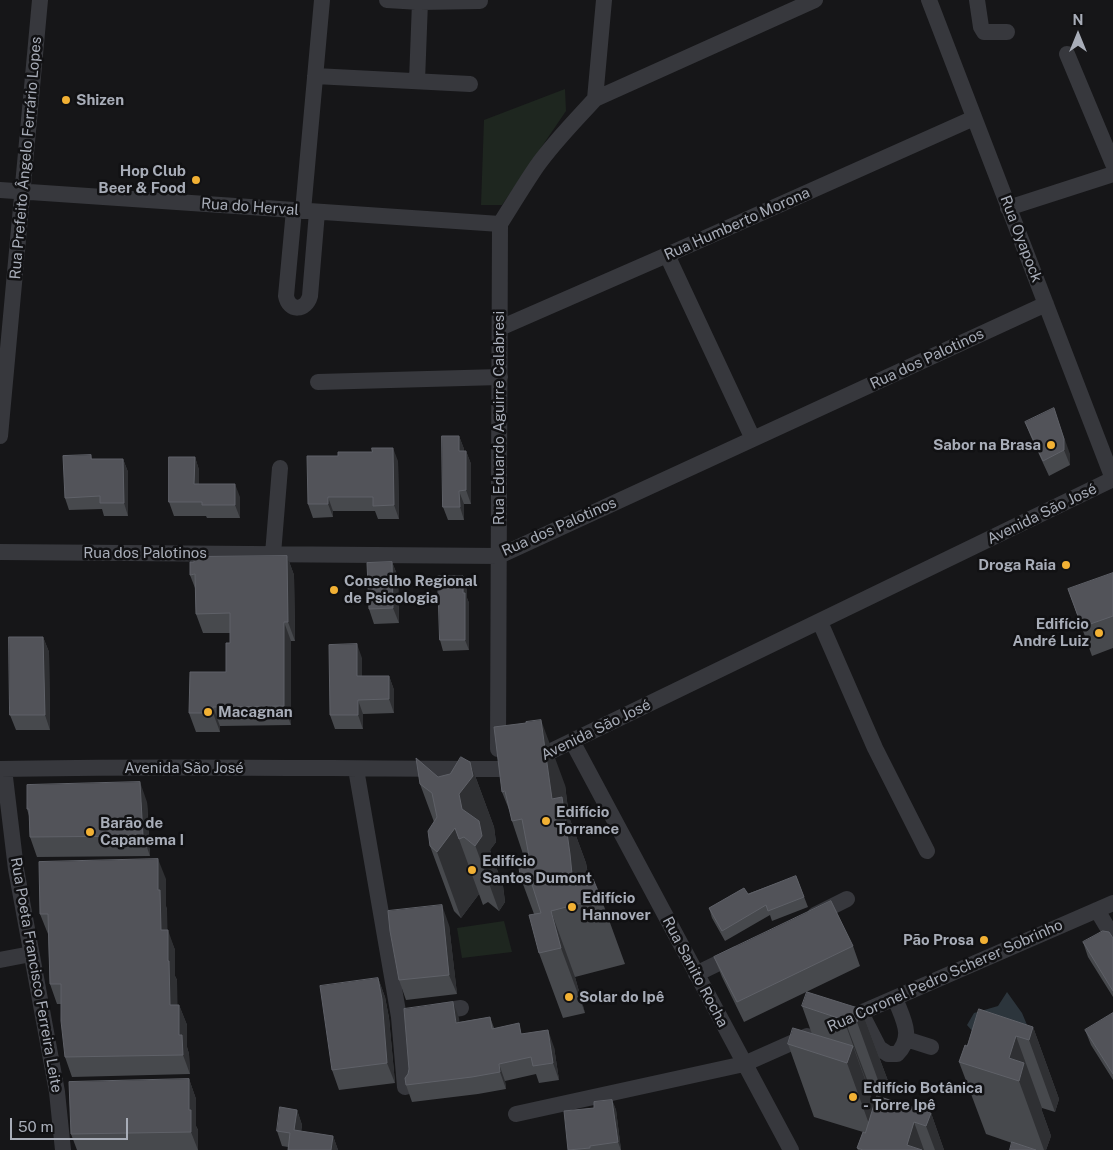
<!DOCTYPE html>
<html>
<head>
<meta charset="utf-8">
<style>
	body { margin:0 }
	#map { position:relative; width:1113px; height:1150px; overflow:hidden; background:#161618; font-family:"Public Sans",sans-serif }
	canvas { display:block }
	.north { position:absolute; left:1053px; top:10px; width:50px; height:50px; -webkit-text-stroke:4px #111113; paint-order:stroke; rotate:0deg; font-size:14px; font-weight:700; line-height:20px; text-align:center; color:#a8adb8 }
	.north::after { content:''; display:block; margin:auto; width:18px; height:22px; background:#a8adb8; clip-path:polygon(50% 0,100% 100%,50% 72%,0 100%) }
	.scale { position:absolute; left:10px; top:1118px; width:118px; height:22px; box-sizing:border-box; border:2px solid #a8adb8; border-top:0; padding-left:6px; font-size:15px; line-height:18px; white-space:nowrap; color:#a8adb8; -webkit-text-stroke:4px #111113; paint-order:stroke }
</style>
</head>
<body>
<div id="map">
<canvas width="1113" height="1150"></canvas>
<div class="north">N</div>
<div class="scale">50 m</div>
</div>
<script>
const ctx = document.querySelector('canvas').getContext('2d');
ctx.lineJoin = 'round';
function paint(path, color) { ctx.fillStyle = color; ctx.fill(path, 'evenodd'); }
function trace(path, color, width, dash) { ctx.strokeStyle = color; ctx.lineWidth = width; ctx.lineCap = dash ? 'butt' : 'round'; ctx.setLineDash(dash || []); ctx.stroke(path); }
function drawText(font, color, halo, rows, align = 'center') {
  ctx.font = font + ' "Public Sans",sans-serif'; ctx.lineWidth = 5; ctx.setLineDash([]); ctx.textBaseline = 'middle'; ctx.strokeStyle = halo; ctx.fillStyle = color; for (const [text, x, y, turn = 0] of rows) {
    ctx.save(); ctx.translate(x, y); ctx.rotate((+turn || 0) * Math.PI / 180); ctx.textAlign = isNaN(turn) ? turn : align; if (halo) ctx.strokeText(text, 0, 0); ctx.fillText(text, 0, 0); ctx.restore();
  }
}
paint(new Path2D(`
	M565,89L566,111L502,205H481L484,120Z
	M504,921L512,952L462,958L457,928Z`), '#1e261f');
paint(new Path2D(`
	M1007,992L1022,1013L1033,1039L974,1033L967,1025L974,1013L998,1006Z`), '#2c353c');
trace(new Path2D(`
	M387,0L420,2L417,81
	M929,0L1113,479
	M977,0L981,27L984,32H1007
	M420,2L480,1
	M1067,54L1113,164
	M315,76L470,84
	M595,99L604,0
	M0,190L500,224
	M1008,208L1113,174
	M294,210L286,296C289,312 306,311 310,296L317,212
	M303,211L322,0
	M667,255L753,439
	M500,328L667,255L974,118
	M318,382L500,377
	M0,436L40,0
	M0,552L499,556L1046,304
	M273,554L280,468
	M820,622L875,748L927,851
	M572,741L791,1150
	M498,749L500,224C512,205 524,185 537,166C554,142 575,121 595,99L815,0
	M0,769C166,765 332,769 498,769C512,767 524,763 537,758L1113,479
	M4,769L16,869L57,1092L63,1150
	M356,769L399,1017L405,1087
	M1097,910L1113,937
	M815,915L847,899
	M0,960L31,954
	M696,974L737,954
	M435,1012L461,1008
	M861,1013L879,1048L888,1054H897C915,1036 902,1018 895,998
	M844,1020L1113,903
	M906,1039L931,1047
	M516,1114L744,1064L807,1036`), '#37383d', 16);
paint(new Path2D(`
	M1025,422L1070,454V465L1049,476L1031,437Z
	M459,436L464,449V451H466L471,464V504H464V520H448L443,507Z
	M91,455L92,459H123L128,472V516H104L102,509L69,510L65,498Z
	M195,457L199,470V484L240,497V518H207L206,516H174L169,502Z
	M398,461L399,519H378L375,511H333V517L313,518L308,504Z
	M287,556L294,575L295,641H291V725L220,726V732H196L189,713L226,672L230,643V633H203L196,614L195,588L190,575Z
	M392,562L398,577L399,623L374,624L369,609Z
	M1113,573V648L1092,656L1068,589Z
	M463,576L467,586V598L469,603V650L443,651L440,640Z
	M43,637L49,652L50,730H16L10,715Z
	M362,658V676H389L394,690V713L363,714V729H335L330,715Z
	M470,762L494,827L496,842L490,850L503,886L505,902L499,911L488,902L483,905L479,894L461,918L454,911L430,846L434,822L420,784L450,774Z
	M565,785L569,817L586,863L589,880L601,898L625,964L575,977L585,1013L563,1018L539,953L534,914L520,876L524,857L512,821L510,812L502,792Z
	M147,802L150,856L37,857L30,837L29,816L27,809Z
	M796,876L808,907L772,921L770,915L725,941L712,918L709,908Z
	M166,879V906L167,910V930L175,950V976L177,980V1005H179L187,1025V1047L189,1054L190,1074L72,1077L65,1057L61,1004H57L50,984L48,934L40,914Z
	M449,925L457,994L406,1000L399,980Z
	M1113,938V997L1088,957L1083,942Z
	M853,946L860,966L744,1022L722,977L714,957Z
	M378,978L385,997L389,1018L395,1083L339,1090L332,1070Z
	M802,1006L861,1009L888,1081L883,1094L871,1090L870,1092H869L874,1104L931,1113L944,1150H858L857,1148L863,1132L814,1117L788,1044L812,1034Z
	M1113,1013V1080L1091,1045L1085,1030Z
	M490,1017L494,1028L523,1034L554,1047L559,1080L539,1083L536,1074L505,1081L506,1089L478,1094L412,1102L406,1085L459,1018V1022Z
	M1033,1027L1059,1099L1055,1112L1042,1108V1111L1051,1136L1046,1150H1010L1012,1143L986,1134L959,1062L967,1046Z
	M189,1079L196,1099V1126L198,1130V1150H77L71,1134Z
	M612,1100L616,1110L621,1150H568L594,1108Z
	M297,1110L302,1125L301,1132L333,1136L338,1150H288V1147L282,1146L277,1131Z`), '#47494d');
paint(new Path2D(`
	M1059,423L1070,454V465L1064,450Z
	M459,436L464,449V464L459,451Z
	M393,448L398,461L399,519L394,505Z
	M466,451L471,464V504L466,490Z
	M195,457L199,470V497L194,484Z
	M123,459L128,472V516L124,503Z
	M235,484L240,497V518L235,505Z
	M459,491L464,504V520L460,507Z
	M328,497L333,511V517L328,504Z
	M287,556L294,575L295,641L288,622Z
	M392,562L398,577L399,623L393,608Z
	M463,576L467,586V598L469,603V650L465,640Z
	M284,622L291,641V725L284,706Z
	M43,637L49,652L50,730L45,715Z
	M357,644L362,658V690L357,676Z
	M389,676L394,690V713L389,699Z
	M358,700L363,714V729L358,715Z
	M213,707L220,726V732L213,713Z
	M541,720L565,785L569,817L586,863L592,901L573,884L552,799Z
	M470,762L494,827L496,842L490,850L503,886L505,902L499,911L462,809L459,794Z
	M140,782L147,802L150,856L143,836Z
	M455,828L479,894L461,918L437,852Z
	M158,859L166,879V906L167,910L168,949V930L175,950V976L177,980L178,1025L170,1005L168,961L161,930L158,890Z
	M442,905L449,925L457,994L449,975Z
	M551,911L575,977L585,1013L561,948Z
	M378,978L385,997L389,1018L395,1083L387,1063Z
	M453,1002L459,1018L462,1040L456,1023Z
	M179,1005L187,1025V1047L189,1054L190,1074L183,1055L179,1035Z
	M861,1009L888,1081L883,1094L857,1022Z
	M844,1018L871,1090L870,1092L844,1020Z
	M1033,1027L1059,1099L1055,1112L1029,1040Z
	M548,1030L554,1047L559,1080L553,1063Z
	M1016,1036L1042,1108V1111L1051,1136L1046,1150H1044L1019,1081L1009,1058Z
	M853,1046L879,1118L873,1135L847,1063Z
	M499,1064L505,1081L506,1089L500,1072Z
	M189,1079L196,1099V1126L198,1130V1150L191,1132L189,1110Z
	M612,1100L616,1110L621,1150L618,1142Z
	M297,1110L302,1125L299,1145L294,1130Z
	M931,1113L944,1150H935L926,1126Z
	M914,1122L924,1150H909L907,1145Z
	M333,1136L338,1150H331Z`), '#2f3033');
const building = new Path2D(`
	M1054,408L1064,439V450L1043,461L1025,422Z
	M442,436H459V451H466V490L459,491L460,507H443Z
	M372,448H393L394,505L373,506V497H328V504H308L307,456H338V452H372Z
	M91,455V459H123L124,503H100V496L65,498L63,456Z
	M169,457H195L194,484H235V505H202V502H169Z
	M287,556L288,622H284V706L213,707V713H189L190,672H226V643H230V613L196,614L195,574L190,575V562H194V557Z
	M392,562L393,608L369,609L367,563Z
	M1113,573V616L1082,627L1068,589Z
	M438,576H463V593H465V640H440Z
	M9,637H43L45,715H10Z
	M357,644V676H389V699L358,700V715H330L329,645Z
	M541,720L552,799L562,797L570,854L573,884L593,879L601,898L551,911L561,948L539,953L529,915L541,913L529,875L520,876L518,858L529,856L522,819L512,821L505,791L502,792L494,727L526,723V722Z
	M461,757L470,762L473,776L459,794L462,809L479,821L482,836L475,846L464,837L459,839L455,828L437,852L430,846L428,831L437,817L432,793L420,784L416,758L438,777L450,774Z
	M140,782L143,836L30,837L29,809H27V785Z
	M158,859V890H160L161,930H168V961H169L170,1005H179V1035H182L183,1055L65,1057L61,1021V984H50L48,914H40L39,862Z
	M796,876L804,897L768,911L766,905L722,931L709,908L744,888L748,894Z
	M831,901L853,946L737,1002L714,957Z
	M442,905L449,975L399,980L390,931L388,911Z
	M1103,931L1109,932L1113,938V991L1083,942Z
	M378,978L382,999L387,1063L332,1070L320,986Z
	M807,992L861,1009L857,1022L844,1018V1020L802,1006Z
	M453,1002L456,1023L490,1017L492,1029L519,1023L521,1034L548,1030L553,1063L533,1066L531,1057L499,1064L500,1072L472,1077L406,1085L405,1078L408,1074L409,1069L404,1009Z
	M979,1009L1033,1027L1029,1040L1016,1036L1009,1058L1024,1063L1019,1081L959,1062L965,1045L967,1046Z
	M1113,1013V1074L1085,1030Z
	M793,1028L853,1046L847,1063L788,1044Z
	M189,1079V1110H191V1132L71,1134L69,1082Z
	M877,1096L931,1113L926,1126L914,1122L907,1145L922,1150H863L857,1148L863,1132L865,1133Z
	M612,1100L618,1142L590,1146V1148L568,1150L564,1111L594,1108V1102Z
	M280,1107L297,1110L294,1130L333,1136L331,1150H288L290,1133L277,1131Z
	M1012,1142L1036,1150H1010Z`);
paint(building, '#525359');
trace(building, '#5f6168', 1);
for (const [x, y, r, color] of [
	[66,100,5,"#f2b134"],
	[196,180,5,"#f2b134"],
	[1051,445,5,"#f2b134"],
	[1066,565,5,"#f2b134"],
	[334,590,5,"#f2b134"],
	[1099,633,5,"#f2b134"],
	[208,712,5,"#f2b134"],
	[546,821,5,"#f2b134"],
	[90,832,5,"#f2b134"],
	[472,870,5,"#f2b134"],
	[572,907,5,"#f2b134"],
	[984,940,5,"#f2b134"],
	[569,997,5,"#f2b134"],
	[853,1097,5,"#f2b134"]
]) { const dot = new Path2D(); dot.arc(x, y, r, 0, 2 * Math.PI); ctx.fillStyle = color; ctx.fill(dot); trace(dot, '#111113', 2); }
drawText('bold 15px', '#a8adb8', '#111113', [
	["Shizen",76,100],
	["Hop Club",186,171,"right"],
	["Beer & Food",186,188,"right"],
	["Sabor na Brasa",1041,445,"right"],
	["Droga Raia",1056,565,"right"],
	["Conselho Regional",344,581],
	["de Psicologia",344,598],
	["Edifício",1089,624,"right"],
	["André Luiz",1089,641,"right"],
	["Macagnan",218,712],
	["Edifício",556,812],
	["Torrance",556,829],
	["Barão de",100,823],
	["Capanema I",100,840],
	["Edifício",482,861],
	["Santos Dumont",482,878],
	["Edifício",582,898],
	["Hannover",582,915],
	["Pão Prosa",974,940,"right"],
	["Solar do Ipê",579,997],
	["Edifício Botânica",863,1088],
	["- Torre Ipê",863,1105]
], 'left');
drawText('15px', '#a8adb8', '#111113', [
	["Rua Prefeito Ângelo Ferrário Lopes",26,158,-85],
	["Rua do Herval",250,207,4],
	["Rua Humberto Morona",737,224,-24],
	["Rua Oyapock",1021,239,69],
	["Rua dos Palotinos",927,359,-25],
	["Rua Eduardo Aguirre Calabresi",499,418,-90],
	["Avenida São José",1042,514,-26],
	["Rua dos Palotinos",559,527,-24],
	["Rua dos Palotinos",145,553],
	["Avenida São José",596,730,-26],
	["Avenida São José",184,768],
	["Rua Sanito Rocha",695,972,62],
	["Rua Poeta Francisco Ferreira Leite",36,975,80],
	["Rua Coronel Pedro Scherer Sobrinho",945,976,-24]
]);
</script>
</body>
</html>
